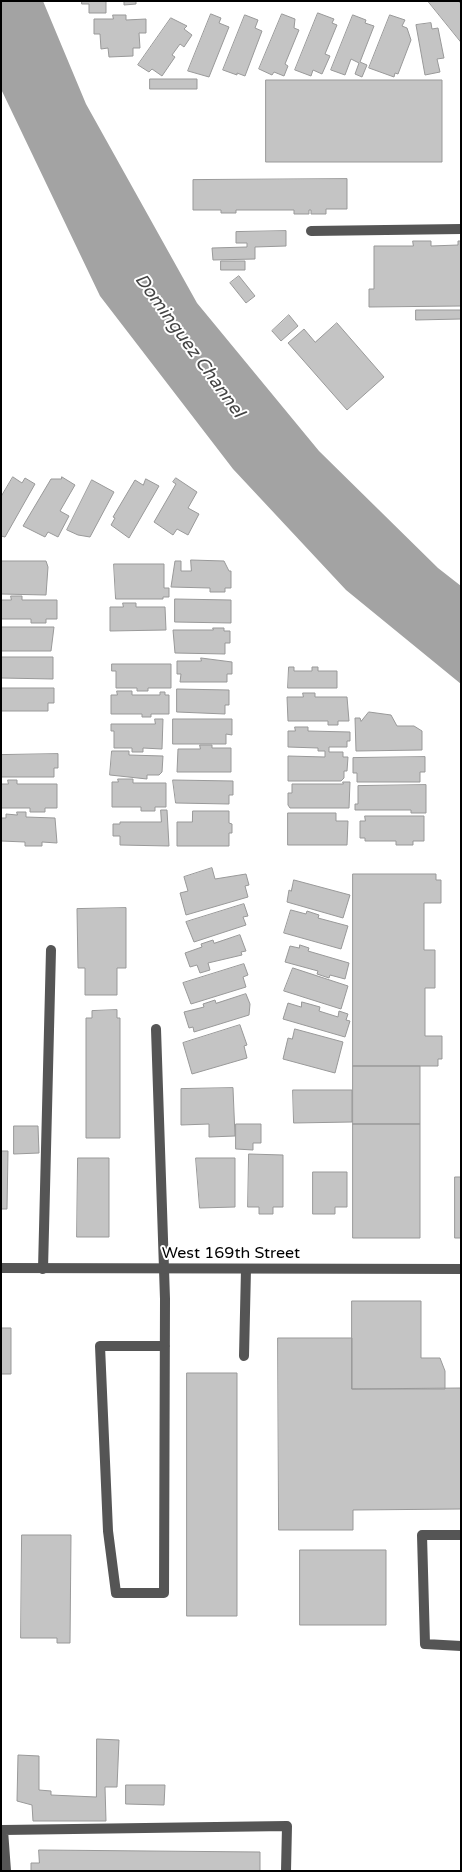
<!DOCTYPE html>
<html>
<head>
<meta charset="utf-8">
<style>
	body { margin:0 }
	#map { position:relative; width:462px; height:1872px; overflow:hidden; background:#fff; font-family:"Varela Round",sans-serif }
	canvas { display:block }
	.frame { position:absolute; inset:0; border:2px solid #000; pointer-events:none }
</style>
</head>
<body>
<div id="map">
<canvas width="462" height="1872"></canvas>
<div class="frame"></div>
</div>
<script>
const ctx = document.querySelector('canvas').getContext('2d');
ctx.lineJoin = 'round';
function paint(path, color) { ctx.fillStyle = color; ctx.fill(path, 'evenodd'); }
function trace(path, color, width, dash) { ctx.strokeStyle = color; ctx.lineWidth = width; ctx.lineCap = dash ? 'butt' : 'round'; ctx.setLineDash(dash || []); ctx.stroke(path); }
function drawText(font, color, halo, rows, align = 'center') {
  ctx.font = font + ' "Varela Round",sans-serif'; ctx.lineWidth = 4; ctx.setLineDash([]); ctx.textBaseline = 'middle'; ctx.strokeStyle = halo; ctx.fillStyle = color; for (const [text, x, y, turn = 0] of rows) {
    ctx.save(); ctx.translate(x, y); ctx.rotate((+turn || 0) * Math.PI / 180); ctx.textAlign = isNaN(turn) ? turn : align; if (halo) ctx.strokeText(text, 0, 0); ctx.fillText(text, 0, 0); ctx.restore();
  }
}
paint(new Path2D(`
	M1,1H43L86,104L197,303L319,451L438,568L461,586V684L346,590L233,469L100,296L1,89Z`), '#a3a3a3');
const building = new Path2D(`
	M82,1H106V13H89V4H82Z
	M118,1H136V4L124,5V2Z
	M428,1H458L461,4V42Z
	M318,13L334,19L332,23L337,25L325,54L330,56L322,74L313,70L311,76L295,70Z
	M211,14L221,18L219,23L229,27L209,77L188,71Z
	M282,14L295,19L294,28L299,30L285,64L288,66L284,76L274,72L272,75L259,69Z
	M113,15H126V20L146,19V33H139L140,48H133V56L109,57L108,48L101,49L100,34H94V19H113Z
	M245,15L258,20L255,28L262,31L245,76L237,73V75L223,70Z
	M353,15L366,20L365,23L374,26L360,62L367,65L362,77L355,74L359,63L351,59L345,75L331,70Z
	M390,15L405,20L402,26L407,28L411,40L398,74L395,73L394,77L369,68Z
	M171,18L187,26L184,29L192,35L184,47L180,44L172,55L175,57L162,76L152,69L149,72L138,65Z
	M431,23L432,29L438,28L444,58L437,59L440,72L425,75L416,25Z
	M150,79H197V89H150Z
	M266,80H442V162H266Z
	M347,179V209H326V214H311V210H309V214H294V210H236V213H221V210H193V180Z
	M286,231V246L255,247V259L213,260L212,248L247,247V243H236V232Z
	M413,241H431V246L458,245V241H461V306L369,307V289H374V246H413Z
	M221,261H245V270H221Z
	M239,276L255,296L246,303L230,283Z
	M416,310H461V319L416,320Z
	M289,315L298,326L281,341L272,331Z
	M337,323L384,377L347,410L288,343L304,329L315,342Z
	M13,477L22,483L25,478L35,484L5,537L1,536V497Z
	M62,477L75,485L60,511L69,516L58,537L48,532L45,537L23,526L51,479H61Z
	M176,478L197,492L188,508L199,514L188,535L177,529L173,535L154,522L176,484L173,482Z
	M146,479L159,486L129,538L111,525L115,518L113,517L135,480L143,485Z
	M92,480L114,492L90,537L78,535L67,530Z
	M191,560L224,561L229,571H231V588H225V592H210V588L171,587L175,561H181V571H191Z
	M1,561H46L48,567L46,595L1,594Z
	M114,564H164V588H169V597H163V599H116Z
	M11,596H22V600H57V619H46V623H31V619H1V600H11Z
	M175,599L231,600V623L175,622Z
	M123,603H136V607H165L166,630L110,631V607H123Z
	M1,627H54L51,651H1Z
	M213,628H224V631H230V643H225V654L175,653L173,630H213Z
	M1,657H53V679L1,678Z
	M201,658L232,662V674H227V682H180L181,674H177V661H201Z
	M112,664H171V688H148V691H137V688H116V671H112Z
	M289,667H294V671H312V667H318V671H337V688H288Z
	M1,688H54V703H48V711H1Z
	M177,689L229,690V705H225V714L177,712Z
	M117,691H132V695H160V692H165V695H169V714H151V717H142V714H111V695H117Z
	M303,693H315V697H347L349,721H338V725H328V721H288L287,697H303Z
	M369,712L391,715L397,726H414L422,731V750L356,751L355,718H360L361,721Z
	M155,719H163L162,749L143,748V752H132V748H114V731H111V724H155Z
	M173,719H232V735L226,734V744H173Z
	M295,727H308V731L350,732V741H347V747H329V752H343V757H348L347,771H344V778L341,781H288V756L325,757V751H318V748L288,747V731H295Z
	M200,745H212V748H231V772H177L178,749H200Z
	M112,751H129V755L163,756L162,772L159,775H147V779L110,775Z
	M58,754V768H54V777H1V755Z
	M425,757V772H420V782H357V773H353V758Z
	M118,779H133V783H166V807H155V811H141V807H112V782H118Z
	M8,780H17V784H57V808H45V812H30V808H1V784H8Z
	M173,780L233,781V795H229V804L176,803Z
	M343,782H350L349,808H290L288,805V793H292V784H343Z
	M426,785V813H411V810H355V804H358V786Z
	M161,810H167L169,846L120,845V836H113V824H120V822H161Z
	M193,811H229V823L232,824V833H229V846H177V822H192Z
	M17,812H26V817L55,818L57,843L42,842V846H25V842L1,841V818H6V814L17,815Z
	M288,813H336V821H348L347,845H288Z
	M365,816H424V841H413V845H396V841H365V838H360V821H365Z
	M212,868L215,879L246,874L249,885L245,886L248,897L186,915L180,893L188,891L184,877Z
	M353,874H436V880H441V903H424V950H435V988H425V1036H442V1059H438V1066H353Z
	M294,880L350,895L343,918L287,902L289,890L291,891Z
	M244,904L248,916L243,917L246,925L194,942L186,922Z
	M126,908V968H117V995H85V968H78L77,909Z
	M291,910L306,914L307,911L319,915L318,918L348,926L341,949L284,933Z
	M240,935L246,951L241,952L242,955L208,963L210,970L200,973L197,965L190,967L185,953L202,947L201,944L213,940L214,943Z
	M300,945L309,948L308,951L349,963L345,979L330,975L329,978L317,974L318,971L285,962L290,946L299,948Z
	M244,964L248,975L243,977L246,987L191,1004L183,983Z
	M293,968L348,986L341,1009L284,991Z
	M246,994L250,1004L249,1015L194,1032L193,1027L189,1028L184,1012L204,1007L203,1004L215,1000L216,1003Z
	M302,1002L320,1007L319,1011L338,1017L339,1011L348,1014L346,1020L350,1021L345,1037L283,1019L288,1003L301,1007Z
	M117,1010V1018H120V1138H86V1018H92V1011Z
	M240,1025L247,1045L244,1046L247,1058L192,1074L183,1043Z
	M295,1029L343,1042L335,1073L283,1059L288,1038L292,1039Z
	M353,1066H420V1124H353Z
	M233,1088L235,1136L209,1137V1124L181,1125V1089Z
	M293,1090H352V1122L294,1123Z
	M236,1124H261V1143H253V1150L236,1149Z
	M353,1124H420V1238H353Z
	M14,1126H38L39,1153L14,1154Z
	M1,1151H8L7,1209H1Z
	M249,1154L283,1155V1207H273V1214H259V1207H248Z
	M78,1158H109V1237H77Z
	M196,1158H235V1207L200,1208Z
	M313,1172H347V1207H335V1214H313Z
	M455,1177H461V1238H455Z
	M352,1301H421V1358H440L445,1371V1389H352Z
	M1,1328H11V1374H1Z
	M278,1338H352V1389L461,1388V1509L353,1510V1530H279Z
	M187,1373H237V1616H187Z
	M22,1535H71L70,1643H57V1638H21Z
	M300,1550H386V1625H300Z
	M97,1739L119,1740L117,1787H105L106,1821H33L32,1805L17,1801L18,1755L39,1756V1790L51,1791V1795L96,1797Z
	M126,1785H165L164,1805L126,1804Z
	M39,1850L260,1852V1871H31V1863H39Z`);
paint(building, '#c4c4c4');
trace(building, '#999', 1);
trace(new Path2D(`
	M311,231L461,229
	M156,1029L165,1299L164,1593H116L108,1531L100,1346H165
	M43,1269L51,950
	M244,1356L246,1269
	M461,1535H422L425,1644L461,1646
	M6,1871L3,1830L287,1826L286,1871`), '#555', 10);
trace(new Path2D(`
	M1,1268L461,1269`), '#555', 10);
drawText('16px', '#000', '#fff', [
	["West 169th Street",231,1254]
]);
drawText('italic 18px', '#444', '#fff', [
	["Dominguez Channel",189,346,54]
]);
</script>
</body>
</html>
